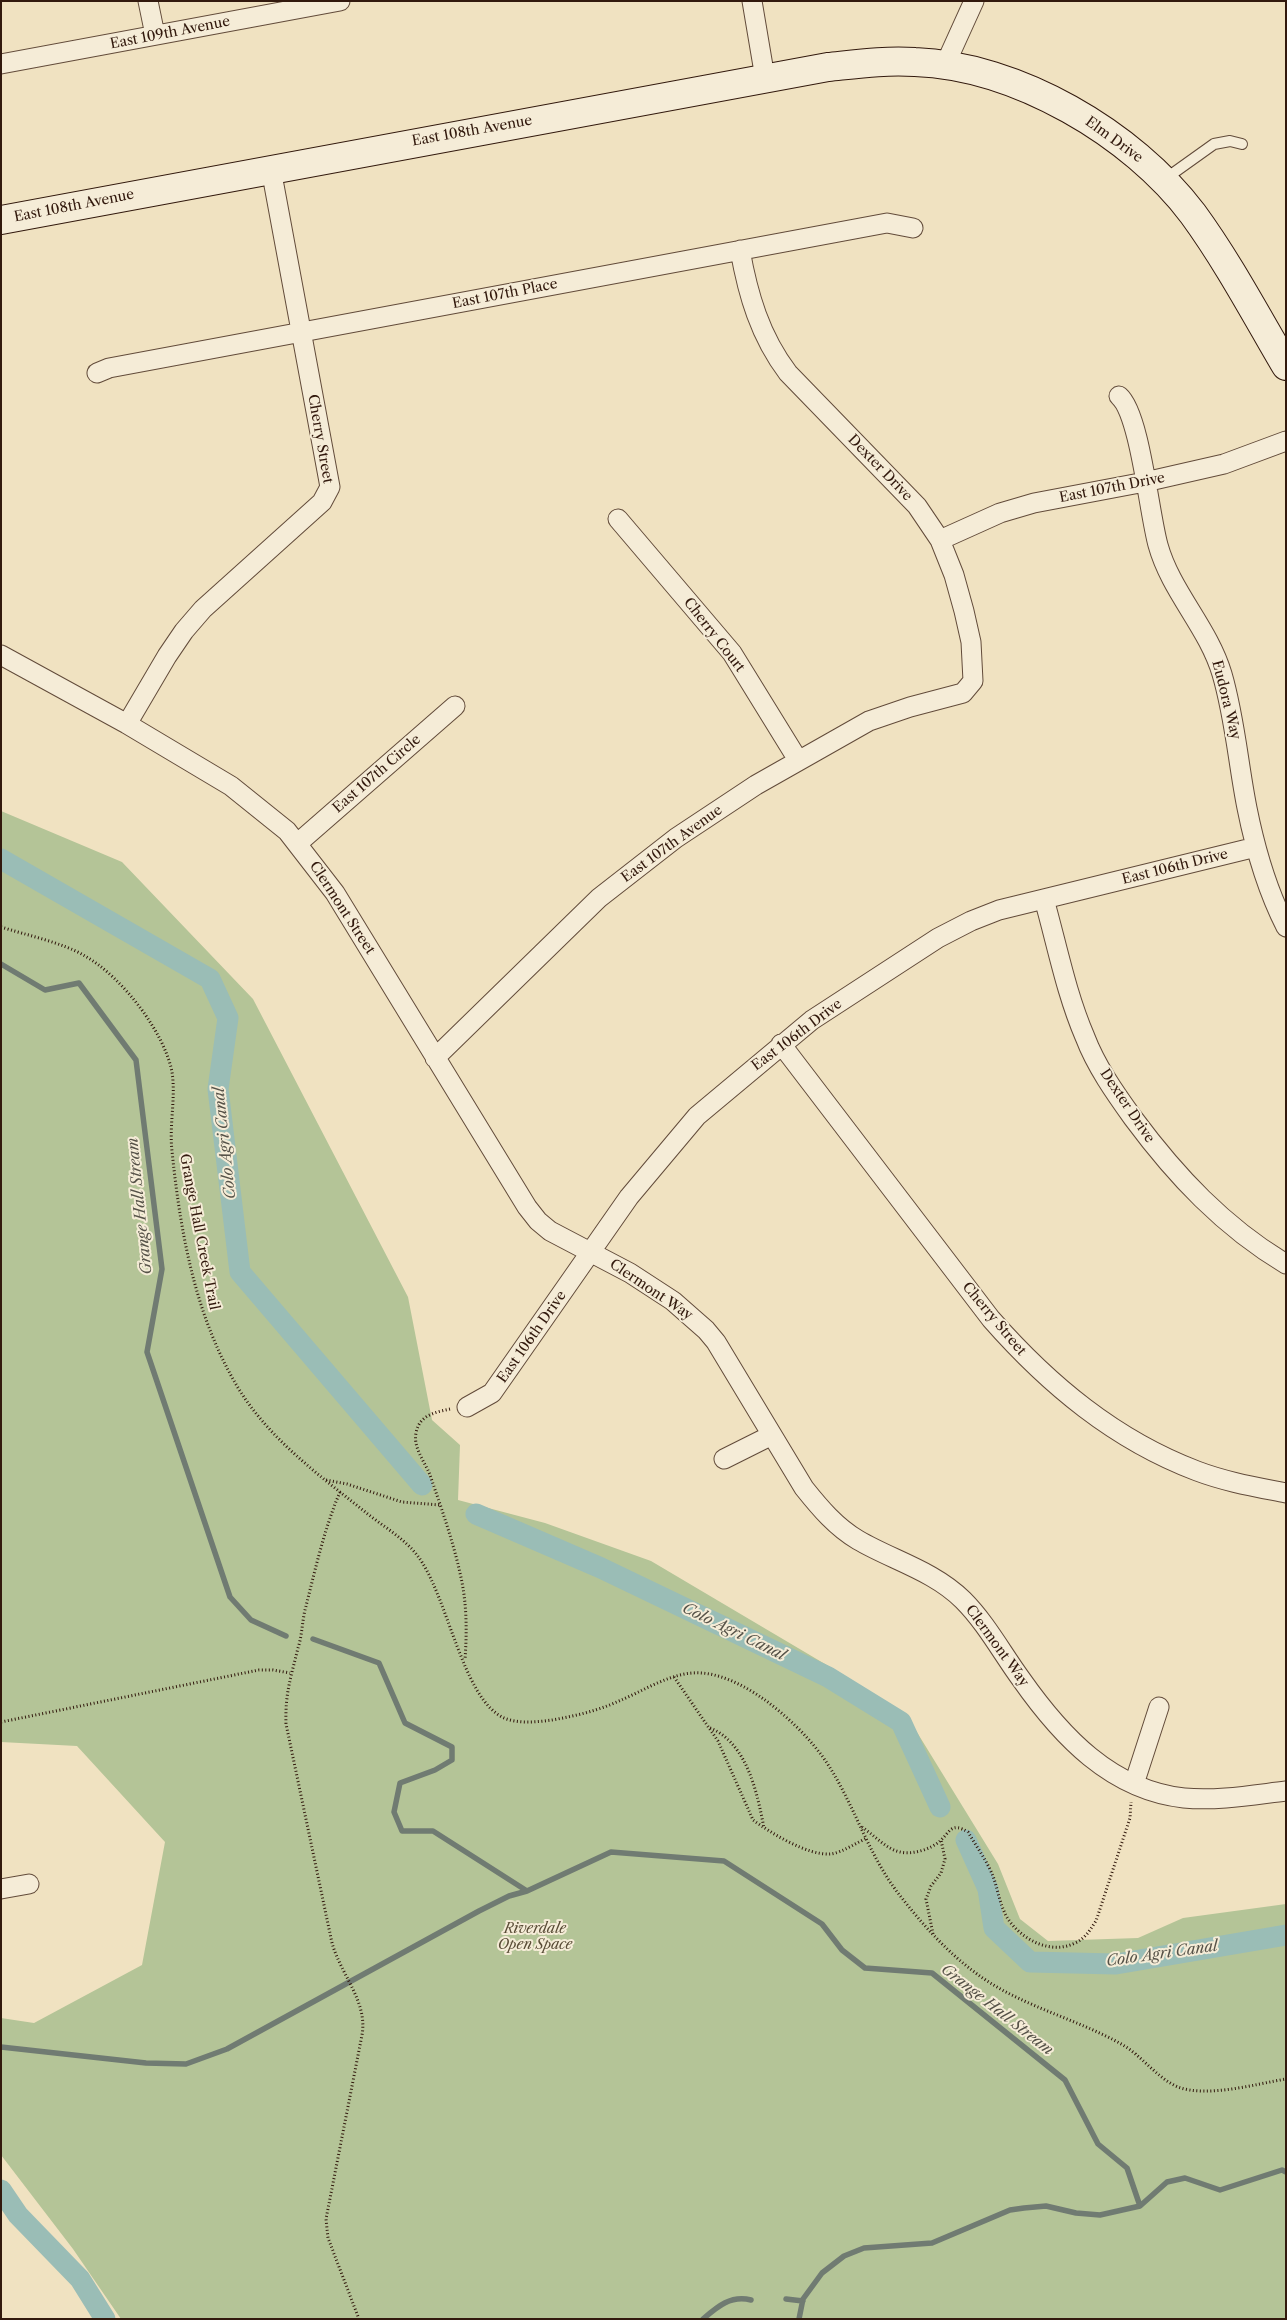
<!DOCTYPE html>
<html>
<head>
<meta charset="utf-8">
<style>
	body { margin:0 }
	#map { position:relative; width:1287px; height:2320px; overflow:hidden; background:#f0e2c1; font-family:"Libre Caslon Text",serif }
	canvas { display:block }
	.frame { position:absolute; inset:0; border:2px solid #32190d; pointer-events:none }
</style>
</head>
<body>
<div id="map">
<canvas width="1287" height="2320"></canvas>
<div class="frame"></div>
</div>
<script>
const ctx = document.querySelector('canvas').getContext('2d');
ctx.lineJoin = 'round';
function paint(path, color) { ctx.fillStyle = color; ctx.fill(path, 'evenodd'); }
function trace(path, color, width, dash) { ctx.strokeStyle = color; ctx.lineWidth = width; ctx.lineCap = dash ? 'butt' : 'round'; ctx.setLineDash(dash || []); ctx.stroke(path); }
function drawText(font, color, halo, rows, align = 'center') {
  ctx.font = font + ' "Libre Caslon Text",serif'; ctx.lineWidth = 4; ctx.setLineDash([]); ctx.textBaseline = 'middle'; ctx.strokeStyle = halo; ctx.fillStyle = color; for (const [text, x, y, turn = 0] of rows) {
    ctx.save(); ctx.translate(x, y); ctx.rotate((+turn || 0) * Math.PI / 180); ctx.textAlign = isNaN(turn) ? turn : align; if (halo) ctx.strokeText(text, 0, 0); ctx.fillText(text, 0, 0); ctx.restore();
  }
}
paint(new Path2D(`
	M1,811L122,862L253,999L408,1297L432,1420L460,1445L458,1500L545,1523L651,1561L847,1677L907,1716L998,1864L1020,1919L1048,1941L1138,1938L1183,1918L1286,1904V2319H121L73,2249L1,2155V2018L34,2023L142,1965L165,1842L77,1746L1,1742Z`), '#b4c497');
trace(new Path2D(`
	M1,964L45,990L79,983L136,1060L162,1269L147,1352L230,1597L251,1620L286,1636
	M313,1639L379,1663L405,1723L452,1747V1760L435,1770L400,1783L394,1812L402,1831H433L527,1891L611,1852L724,1861L822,1924L842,1950L865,1968L932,1973L1065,2080L1098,2144L1127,2168L1140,2206L1167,2182L1185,2178L1220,2190L1282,2170L1286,2172
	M1,2047L146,2063L186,2064L227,2049L479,1911L509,1896L527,1891
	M786,2299L803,2301
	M703,2319C718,2306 731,2295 751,2300
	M799,2319L803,2299L822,2273L844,2256L864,2248L932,2243L1010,2210L1024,2208L1046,2206L1076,2213L1100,2215L1140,2206`), '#707b72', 5.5);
trace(new Path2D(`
	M1,859L210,979L228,1018L218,1089L240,1272L422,1485
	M476,1514L601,1568L828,1677L901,1722L940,1807
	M966,1840L988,1889L994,1928L1030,1962L1116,1964L1286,1935
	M1,2190L18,2215L80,2279L105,2319`), '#9abdb6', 21);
const lane = new Path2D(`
	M1165,179L1214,144L1230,141L1242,144`);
const street = new Path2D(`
	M148,1L155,35
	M752,1L765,78
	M1,64L340,1
	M945,65L974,1
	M97,373L109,368L887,223L913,228
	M1119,396C1140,414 1149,513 1158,545C1171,592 1208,627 1222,674C1235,718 1238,763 1247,808C1255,848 1267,890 1286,927
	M618,519L732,653L798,760
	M940,540L1000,513L1034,503L1145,482L1224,464L1286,441
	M1,655L127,724L231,786L287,831L335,893L527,1207L538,1221L550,1231L630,1273L673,1301L706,1330L716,1342L804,1488C820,1508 836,1527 858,1540C892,1560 934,1571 963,1600C986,1623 1002,1653 1021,1679C1061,1736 1111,1790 1184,1798C1218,1801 1252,1795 1286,1791
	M127,724L167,656L184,631L203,609L322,502L330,487L271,169
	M298,843L455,706
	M1044,899C1057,945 1066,993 1085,1037C1096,1066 1115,1093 1133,1118C1176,1176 1224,1227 1286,1264
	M781,1044L991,1319C1049,1385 1115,1440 1197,1471C1226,1482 1256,1487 1286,1493
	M435,1058L599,898L676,838L756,785L869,721L910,707L963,693L973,681L971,642L964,611L954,575L940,540L917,506L788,373C760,336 748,295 740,250
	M467,1407L492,1393L629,1197L697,1116L812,1020L938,938L971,921L999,910L1256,847
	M724,1459L772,1435
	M1134,1784L1159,1707
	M1,1889L29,1884`);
const secondary = new Path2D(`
	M1,220L828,67C857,64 885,60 915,62C1017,66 1132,133 1193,214C1228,262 1256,315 1286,366`);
trace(lane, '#624b3a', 12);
trace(street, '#624b3a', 21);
trace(secondary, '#32190d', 30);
trace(new Path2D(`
	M1,927C26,935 64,943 85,956C121,976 164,1031 172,1072C176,1098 169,1125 172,1151C180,1229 194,1310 233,1379C263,1434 315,1472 364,1511C381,1525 404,1538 417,1555C448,1595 462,1699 504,1718C519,1724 537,1722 552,1720C575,1716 597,1711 619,1701C641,1692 667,1675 692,1673C718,1671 745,1686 765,1700C788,1717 811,1739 827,1763C854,1804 868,1854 898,1893C928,1932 962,1969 1006,1992C1044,2012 1086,2024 1123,2045C1143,2057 1157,2078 1178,2087C1207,2098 1256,2084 1286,2079
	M450,1409C436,1412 419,1415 416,1433C413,1448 425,1462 430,1475C441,1507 453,1541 460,1573C467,1602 467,1631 465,1660
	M326,1480L347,1484L402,1502L440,1505
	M340,1492C324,1529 315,1571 305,1610C302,1623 302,1636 298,1648C291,1677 285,1693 286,1724L332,1943C341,1975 368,2002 362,2035L326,2219L328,2238L359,2319
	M674,1677L718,1741L753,1820C771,1833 808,1856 831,1854C843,1852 856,1843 867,1838
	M1,1722L259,1670H273L290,1673
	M710,1728C747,1743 757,1792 764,1828
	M862,1827C874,1835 886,1849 900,1852C913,1855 931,1849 940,1841C951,1831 951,1822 968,1832C976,1846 987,1861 993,1876C998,1890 1000,1906 1008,1919C1022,1940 1051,1955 1075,1943C1085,1939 1090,1930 1096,1921L1130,1818L1131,1802
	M933,1934L926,1899L931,1886L941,1873L945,1859L941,1840`), '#32190d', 3, [1, 2.5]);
trace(lane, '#f5ecd7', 10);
trace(street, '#f5ecd7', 19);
trace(secondary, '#f5ecd7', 28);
drawText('14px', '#32190d', '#f5ecd7', [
	["East 109th Avenue",170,33,-11],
	["East 108th Avenue",472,131,-10],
	["Elm Drive",1114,140,36],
	["East 108th Avenue",74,206,-11],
	["East 107th Place",505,294,-11],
	["Cherry Street",320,439,80],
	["Dexter Drive",880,468,46],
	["East 107th Drive",1112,488,-11],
	["Cherry Court",714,635,52],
	["Eudora Way",1226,700,76],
	["East 107th Circle",377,774,-41],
	["East 107th Avenue",672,844,-36],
	["East 106th Drive",1175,867,-14],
	["Clermont Street",342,908,57],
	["East 106th Drive",797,1035,-37],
	["Dexter Drive",1127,1106,56],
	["Grange Hall Creek Trail",199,1232,79],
	["Clermont Way",651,1290,34],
	["Cherry Street",994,1319,50],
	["East 106th Drive",532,1337,-55],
	["Clermont Way",997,1646,54]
]);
drawText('italic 14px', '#594c36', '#f5ecd7', [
	["Riverdale",535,1929],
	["Open Space",535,1945]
]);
drawText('italic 15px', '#565248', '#f5ecd7', [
	["Colo Agri Canal",225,1143,-96],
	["Grange Hall Stream",140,1206,-96],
	["Colo Agri Canal",734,1632,26],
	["Colo Agri Canal",1162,1954,-8],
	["Grange Hall Stream",997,2010,38]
]);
</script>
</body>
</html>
